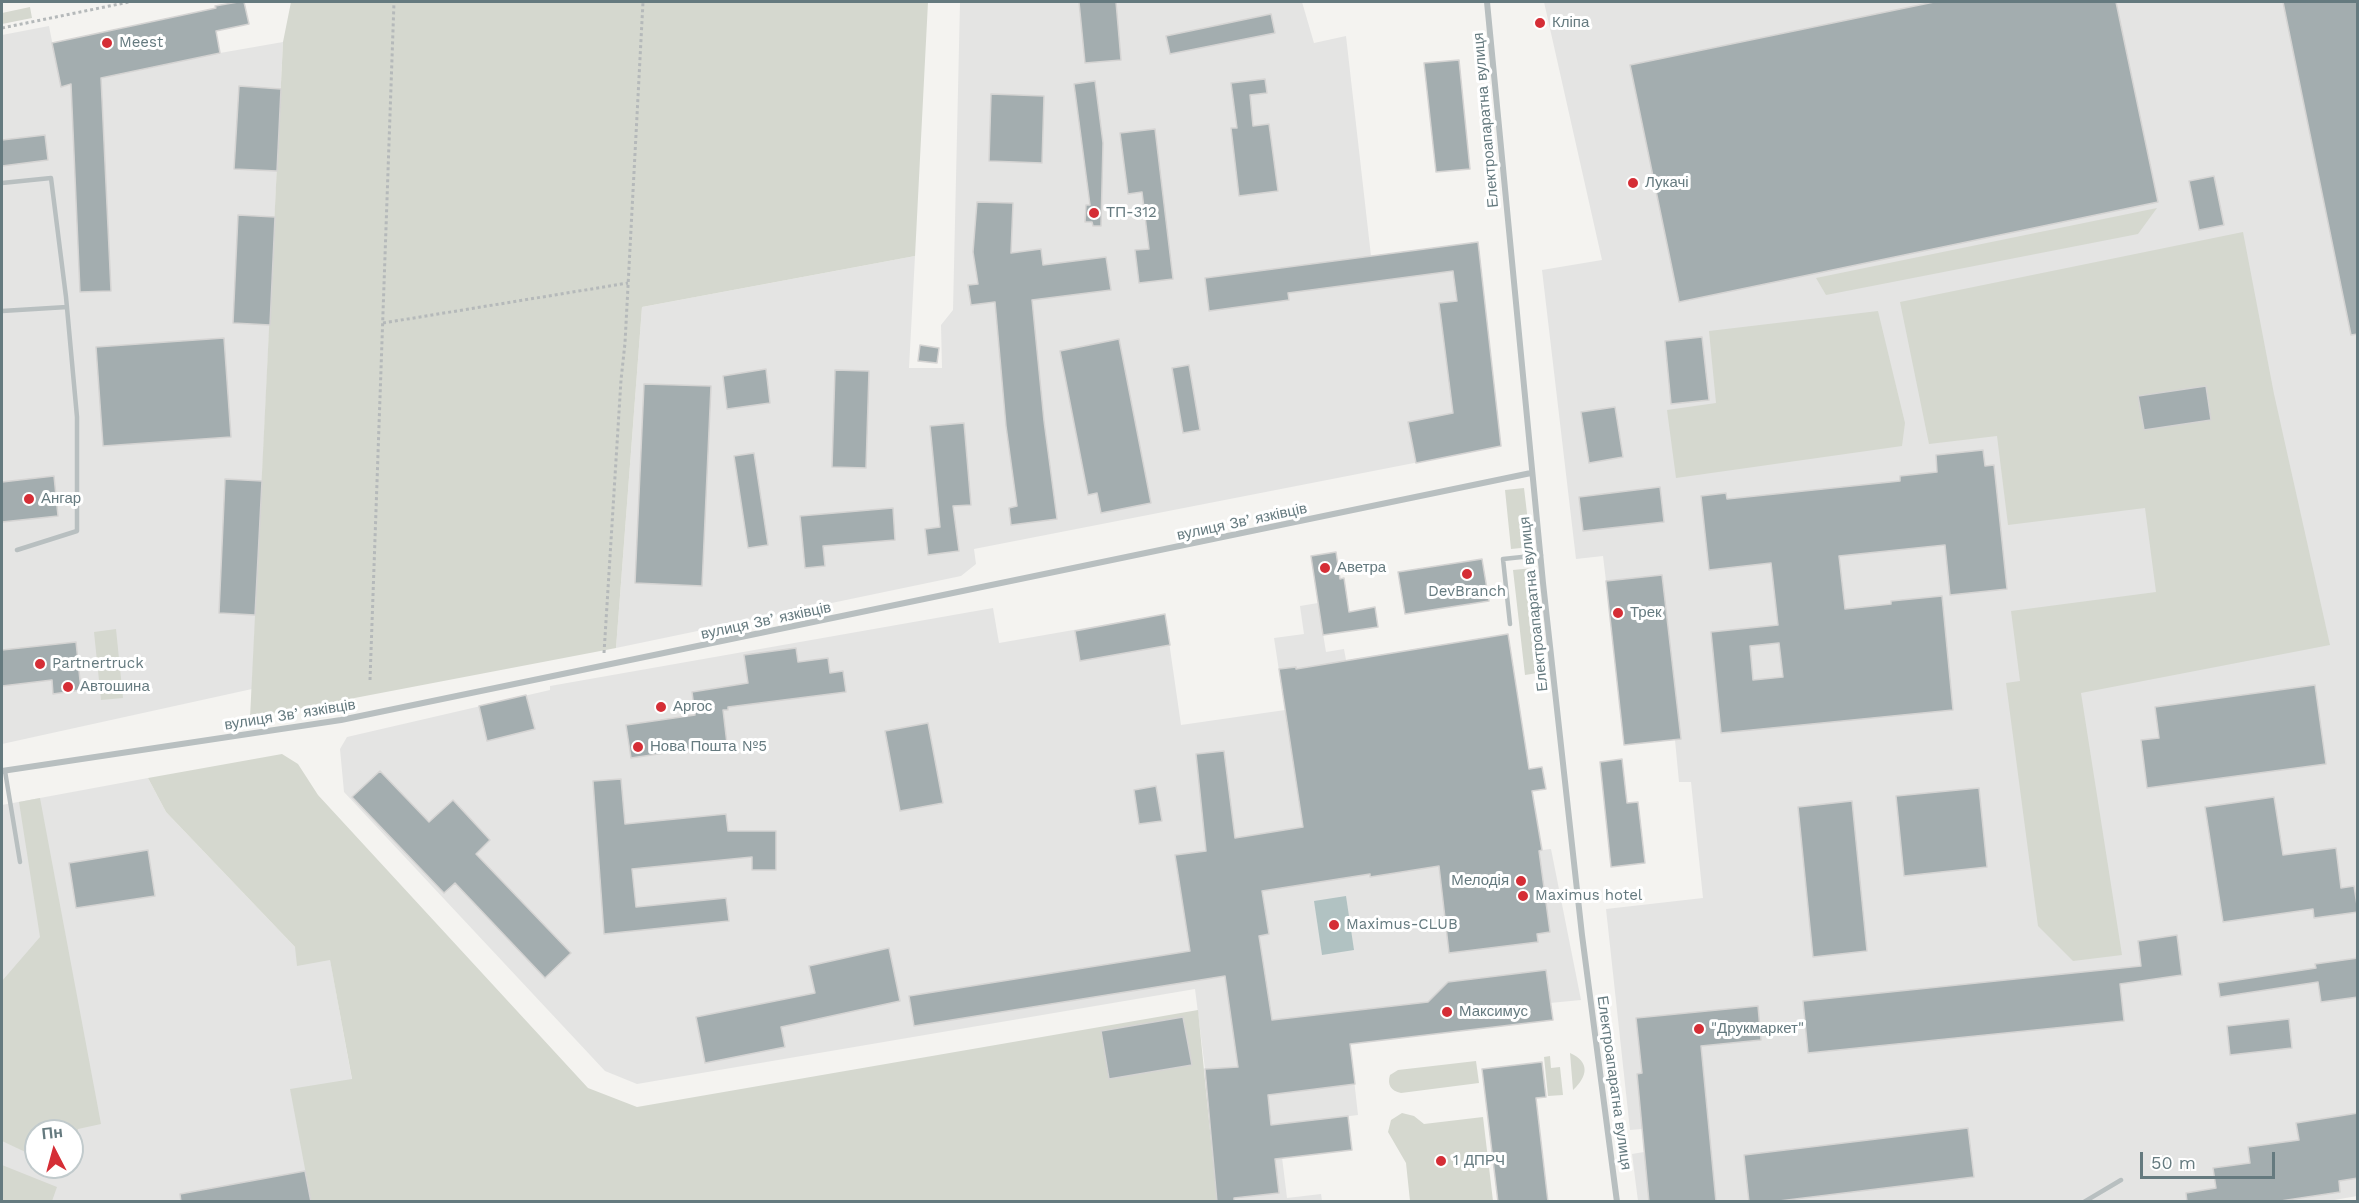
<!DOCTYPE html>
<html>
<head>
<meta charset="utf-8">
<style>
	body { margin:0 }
	#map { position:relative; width:2359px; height:1203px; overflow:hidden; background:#f4f3f0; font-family:"Work Sans",sans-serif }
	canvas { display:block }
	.frame { position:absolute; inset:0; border:3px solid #657a7f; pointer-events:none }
	.north { position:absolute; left:24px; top:1119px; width:60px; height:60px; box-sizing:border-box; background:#fff; border:2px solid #c1cacc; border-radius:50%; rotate:354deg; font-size:16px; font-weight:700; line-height:24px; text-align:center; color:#657a7f }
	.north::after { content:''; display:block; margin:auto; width:21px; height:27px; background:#d52e36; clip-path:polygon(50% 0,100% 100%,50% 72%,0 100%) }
	.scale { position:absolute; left:2140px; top:1152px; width:135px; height:27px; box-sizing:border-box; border:3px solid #657a7f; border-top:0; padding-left:8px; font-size:18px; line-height:21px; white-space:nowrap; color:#657a7f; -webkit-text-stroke:4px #fff; paint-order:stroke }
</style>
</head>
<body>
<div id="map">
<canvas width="2359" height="1203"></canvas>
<div class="frame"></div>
<div class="north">Пн</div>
<div class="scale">50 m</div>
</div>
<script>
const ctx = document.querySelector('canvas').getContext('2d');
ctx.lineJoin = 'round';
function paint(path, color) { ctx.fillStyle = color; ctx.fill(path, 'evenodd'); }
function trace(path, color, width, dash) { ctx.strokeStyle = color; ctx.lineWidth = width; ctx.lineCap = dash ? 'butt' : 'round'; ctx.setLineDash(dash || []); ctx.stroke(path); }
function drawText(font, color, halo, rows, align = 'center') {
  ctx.font = font + ' "Work Sans",sans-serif'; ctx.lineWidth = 6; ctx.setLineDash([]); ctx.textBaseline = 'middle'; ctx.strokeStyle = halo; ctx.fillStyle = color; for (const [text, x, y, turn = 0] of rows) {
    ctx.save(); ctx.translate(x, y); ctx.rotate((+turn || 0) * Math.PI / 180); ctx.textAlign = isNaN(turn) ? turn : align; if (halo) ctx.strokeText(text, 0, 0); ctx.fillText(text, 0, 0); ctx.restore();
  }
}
paint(new Path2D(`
	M960,2H1302L1314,43L1346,36L1371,256L1478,242L1501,446L974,549L976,564L961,576L616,648L642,307L915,256L909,368H942L941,325L953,310Z
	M1544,2H2357V1196L2323,1202L1638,1201L1632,1154L1644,1152L1642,1129L1630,1130L1606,909L1703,898L1691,782H1679L1675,740L1681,739L1662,575L1606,581L1603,556L1576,559L1542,270L1602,260Z
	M49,26L61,87L220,53L283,42L252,689L2,744V35Z
	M1318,603L1326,652L1344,649L1346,660L1508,634L1542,850L1551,849L1581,1000L1550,1003L1553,1020L1350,1044L1358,1115L1278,1125L1287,1198L1321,1194L1322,1201H1217L1205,1069L1195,989L637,1084L605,1071L344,792L340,749L347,737L550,690V686L993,608L999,643L1165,614L1181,725L1285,710L1274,638L1304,634L1300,606Z
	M148,778L166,812L295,947L330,959L352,1080L311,1201H2V805ZM36,1131H72V1167H36Z`), '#e4e4e3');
paint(new Path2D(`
	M291,2H928L915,256L642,307L616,648L250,718L283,42Z
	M30,7L32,18L2,24V13Z
	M2157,208L2138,234L1826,295L1816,278Z
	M2243,232L2274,394L2330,645L2081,693L2122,955L2073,961L2038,926L2006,683L2020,681L2011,611L2156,592L2145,508L2008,525L1997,436L1929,444L1900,302Z
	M1878,311L1905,423L1902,446L1676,478L1667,410L1716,403L1709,331Z
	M1524,488L1531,547L1511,549L1505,490Z
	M1533,568L1544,672L1525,675L1513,570Z
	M116,629L123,698L101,700L94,632Z
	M282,754L298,764L318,795L588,1088L637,1107L1198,1010L1217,1201H311L290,1089L352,1079L330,960L297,966L295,947L166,812L148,778Z
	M40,798L101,1124L78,1129L72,1145V1131H36V1157L2,1141V981L40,937L19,802Z
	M1570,1053C1590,1062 1588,1076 1573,1090Z
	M1550,1056L1551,1068L1560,1067L1563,1095L1548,1096L1544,1057Z
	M1476,1061L1479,1083L1401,1093C1391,1091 1387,1085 1390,1075L1398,1070Z
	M1402,1113L1414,1116L1424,1124L1483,1117L1493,1201H1410L1406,1163L1388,1132L1391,1120Z
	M2,1165L57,1187L52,1201H2Z`), '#d5d8cf');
paint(new Path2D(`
	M1346,896L1354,950L1322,955L1314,901Z`), '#b1c2c2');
const building = new Path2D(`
	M238,2H244L249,24L216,31L220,53L101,78L111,291L80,292L71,84L61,87L52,43L216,8L215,6Z
	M1079,2H1116L1121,60L1085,63Z
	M1934,2H2116L2158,202L1679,302L1630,65Z
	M2283,2H2358V334L2351,335Z
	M1271,14L1275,33L1170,54L1166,36Z
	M1459,60L1470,169L1436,172L1424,63Z
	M1265,79L1267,93L1250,95L1253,126L1269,124L1278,191L1239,196L1231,128H1237L1231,83Z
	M1095,81L1103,143L1101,226H1093L1092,222H1085L1086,205H1090L1074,84Z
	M239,86L281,89L277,171L234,169Z
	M991,94L1044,96L1042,163L989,161Z
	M1155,129L1173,279L1139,283L1135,250L1149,249L1142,192L1128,194L1120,133Z
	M45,135L48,160L2,166V140Z
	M2214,176L2224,225L2199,230L2189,181Z
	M977,202L1013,203L1011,253L1041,249L1043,265L1106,257L1111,290L1032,300L1044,421L1057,519L1011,525L1009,508L1017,506L1006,426L995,302L971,305L968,285L978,284L973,252Z
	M238,215L275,217L270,325L233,323Z
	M1478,242L1501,446L1416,463L1408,422L1453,413L1439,303L1457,301L1453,271L1288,293L1289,300L1209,311L1205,278Z
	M1702,337L1709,400L1671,404L1665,341Z
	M224,338L231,437L103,446L96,347Z
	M1119,339L1151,503L1101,513L1097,493L1088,495L1060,351Z
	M920,345L939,348L937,363L918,361Z
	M1189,365L1200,430L1183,433L1172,368Z
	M766,369L770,403L727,409L723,376Z
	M835,370L869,371L866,468L832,467Z
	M644,384L711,386L702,586L635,583Z
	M2206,386L2211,420L2144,430L2138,396Z
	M1615,407L1623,457L1589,463L1581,412Z
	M964,423L971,505L953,506L959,551L928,555L925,529L940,527L930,426Z
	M1983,450L1985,466L1994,465L2007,589L1950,595L1945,545L1839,556L1845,609L1891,604V601L1942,596L1953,710L1721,733L1711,632L1778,625L1771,563L1709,570L1701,496L1726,493L1727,499L1900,481V476L1937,472L1936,455ZM1779,643L1783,677L1753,680L1750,646Z
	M754,453L768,545L748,548L734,456Z
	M54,476L58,516L2,522V482Z
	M225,479L262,481L255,615L219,613Z
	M1660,487L1664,522L1583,531L1579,497Z
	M893,508L895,540L823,546L825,566L805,568L800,516Z
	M1336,552L1340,579L1344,578L1349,612L1375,607L1378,627L1323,635L1311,556Z
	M1482,559L1489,601L1405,614L1398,572Z
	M1662,575L1681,739L1624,745L1606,581Z
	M1165,614L1170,645L1080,661L1075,631Z
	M1508,634L1529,769L1542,767L1546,789L1532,791L1542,850L1539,851L1550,932L1537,934L1538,942L1449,953L1439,866L1370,877V874L1262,891L1269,934L1259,936L1272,1020L1428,1002L1448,982L1546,970L1553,1020L1350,1044L1355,1084L1268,1095L1271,1125L1348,1116L1352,1150L1275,1159L1279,1193L1234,1198V1202H1217L1205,1069L1238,1067L1225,976L914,1026L909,996L1190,951L1175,855L1206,851L1196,754L1224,751L1235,838L1303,827L1279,669L1296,667V669Z
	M76,642L81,690L53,694L52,680L2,686V650Z
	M796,648L798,662L828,658L830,673L843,671L846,692L728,707V710H723L727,744L631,758L626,725L695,715L692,692L748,683L744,655Z
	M2315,685L2326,764L2147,788L2141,740L2159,738L2155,707Z
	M526,695L535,729L487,741L479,706Z
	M928,723L943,803L900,811L885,731Z
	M1622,759L1627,803L1638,802L1645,863L1611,867L1600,762Z
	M380,771L429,822L453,800L490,840L476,854L571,953L545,978L455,883L444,893L352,797Z
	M621,779L625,824L726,814L728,831H776V870H752V857L632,869L636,907L726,898L729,921L604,934L593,781Z
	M1156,786L1162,821L1139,824L1134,790Z
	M1979,788L1987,867L1904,876L1896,796Z
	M2274,797L2283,855L2336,848L2341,888L2354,886L2358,912L2314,918L2313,909L2223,922L2205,807Z
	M1852,801L1867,951L1813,957L1798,807Z
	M148,850L155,896L76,908L69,863Z
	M2177,935L2182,975L2120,984L2124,1021L1808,1053L1803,1001L2141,966L2138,941Z
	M889,948L900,1001L781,1027L785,1047L705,1063L696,1017L815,993L809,966Z
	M2358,958V997L2321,1002L2318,982L2220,997L2218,983L2316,968L2315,964Z
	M1758,1006L1761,1040L1701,1046L1716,1202H1649L1637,1074L1642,1073L1636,1018Z
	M1183,1017L1192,1065L1109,1079L1101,1031Z
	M2289,1019L2292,1048L2230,1055L2227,1026Z
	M1542,1062L1546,1097L1536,1098L1548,1202H1498L1482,1069Z
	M2358,1113V1178L2339,1181L2340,1192L2274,1202H2187L2186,1193L2216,1188L2213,1168L2250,1163L2248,1147L2299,1140L2296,1123Z
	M1968,1128L1974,1177L1771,1202H1749L1744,1155Z
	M305,1171L311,1202H181L180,1194Z`);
paint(building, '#a3adaf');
trace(building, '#d5d4d3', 1.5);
trace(new Path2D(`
	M2,28L129,2
	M383,323L628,283
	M604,653L621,380L625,343L643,2
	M370,680L394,2`), '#b5b9ba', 3, [3, 3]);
trace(new Path2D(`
	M2,183L51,178L66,297L77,417V531L17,550
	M2,311L67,307
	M1510,624L1503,559L1541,555
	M5,771L20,862
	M2084,1202L2121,1180`), '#b8bfc0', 4.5);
trace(new Path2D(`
	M1487,2L1543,583L1582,935L1617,1202
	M2,771L341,720L1531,473`), '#b8bfc0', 6);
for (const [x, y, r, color] of [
	[1540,23,6,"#d52e36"],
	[107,43,6,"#d52e36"],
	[1633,183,6,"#d52e36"],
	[1094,213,6,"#d52e36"],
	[29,499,6,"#d52e36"],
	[1325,568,6,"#d52e36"],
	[1467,574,6,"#d52e36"],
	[1618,613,6,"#d52e36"],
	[40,664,6,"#d52e36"],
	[68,687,6,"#d52e36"],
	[661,707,6,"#d52e36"],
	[638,747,6,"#d52e36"],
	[1521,881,6,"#d52e36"],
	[1523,896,6,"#d52e36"],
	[1334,925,6,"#d52e36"],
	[1447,1012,6,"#d52e36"],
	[1699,1029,6,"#d52e36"],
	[1441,1161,6,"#d52e36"]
]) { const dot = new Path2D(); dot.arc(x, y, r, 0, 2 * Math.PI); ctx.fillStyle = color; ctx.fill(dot); trace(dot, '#fff', 2); }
drawText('15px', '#657a7f', '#fff', [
	["Кліпа",1552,23],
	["Meest",119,43],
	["Лукачі",1645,183],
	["ТП-312",1106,213],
	["Ангар",41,499],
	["Аветра",1337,568],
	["DevBranch",1467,592,"center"],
	["Трек",1630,613],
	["Partnertruck",52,664],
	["Автошина",80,687],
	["Аргос",673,707],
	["Нова Пошта №5",650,747],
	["Мелодія",1509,881,"right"],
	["Maximus hotel",1535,896],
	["Maximus-CLUB",1346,925],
	["Максимус",1459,1012],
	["\"Друкмаркет\"",1711,1029],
	["1 ДПРЧ",1453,1161]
], 'left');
drawText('15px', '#657a7f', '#fff', [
	["Електроапаратна вулиця",1486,120,-95],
	["вулиця Звʼязківців",1242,522,-12],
	["Електроапаратна вулиця",1534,604,-96],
	["вулиця Звʼязківців",766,621,-12],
	["вулиця Звʼязківців",290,715,-9],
	["Електроапаратна вулиця",1614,1083,82]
]);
</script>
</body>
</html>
